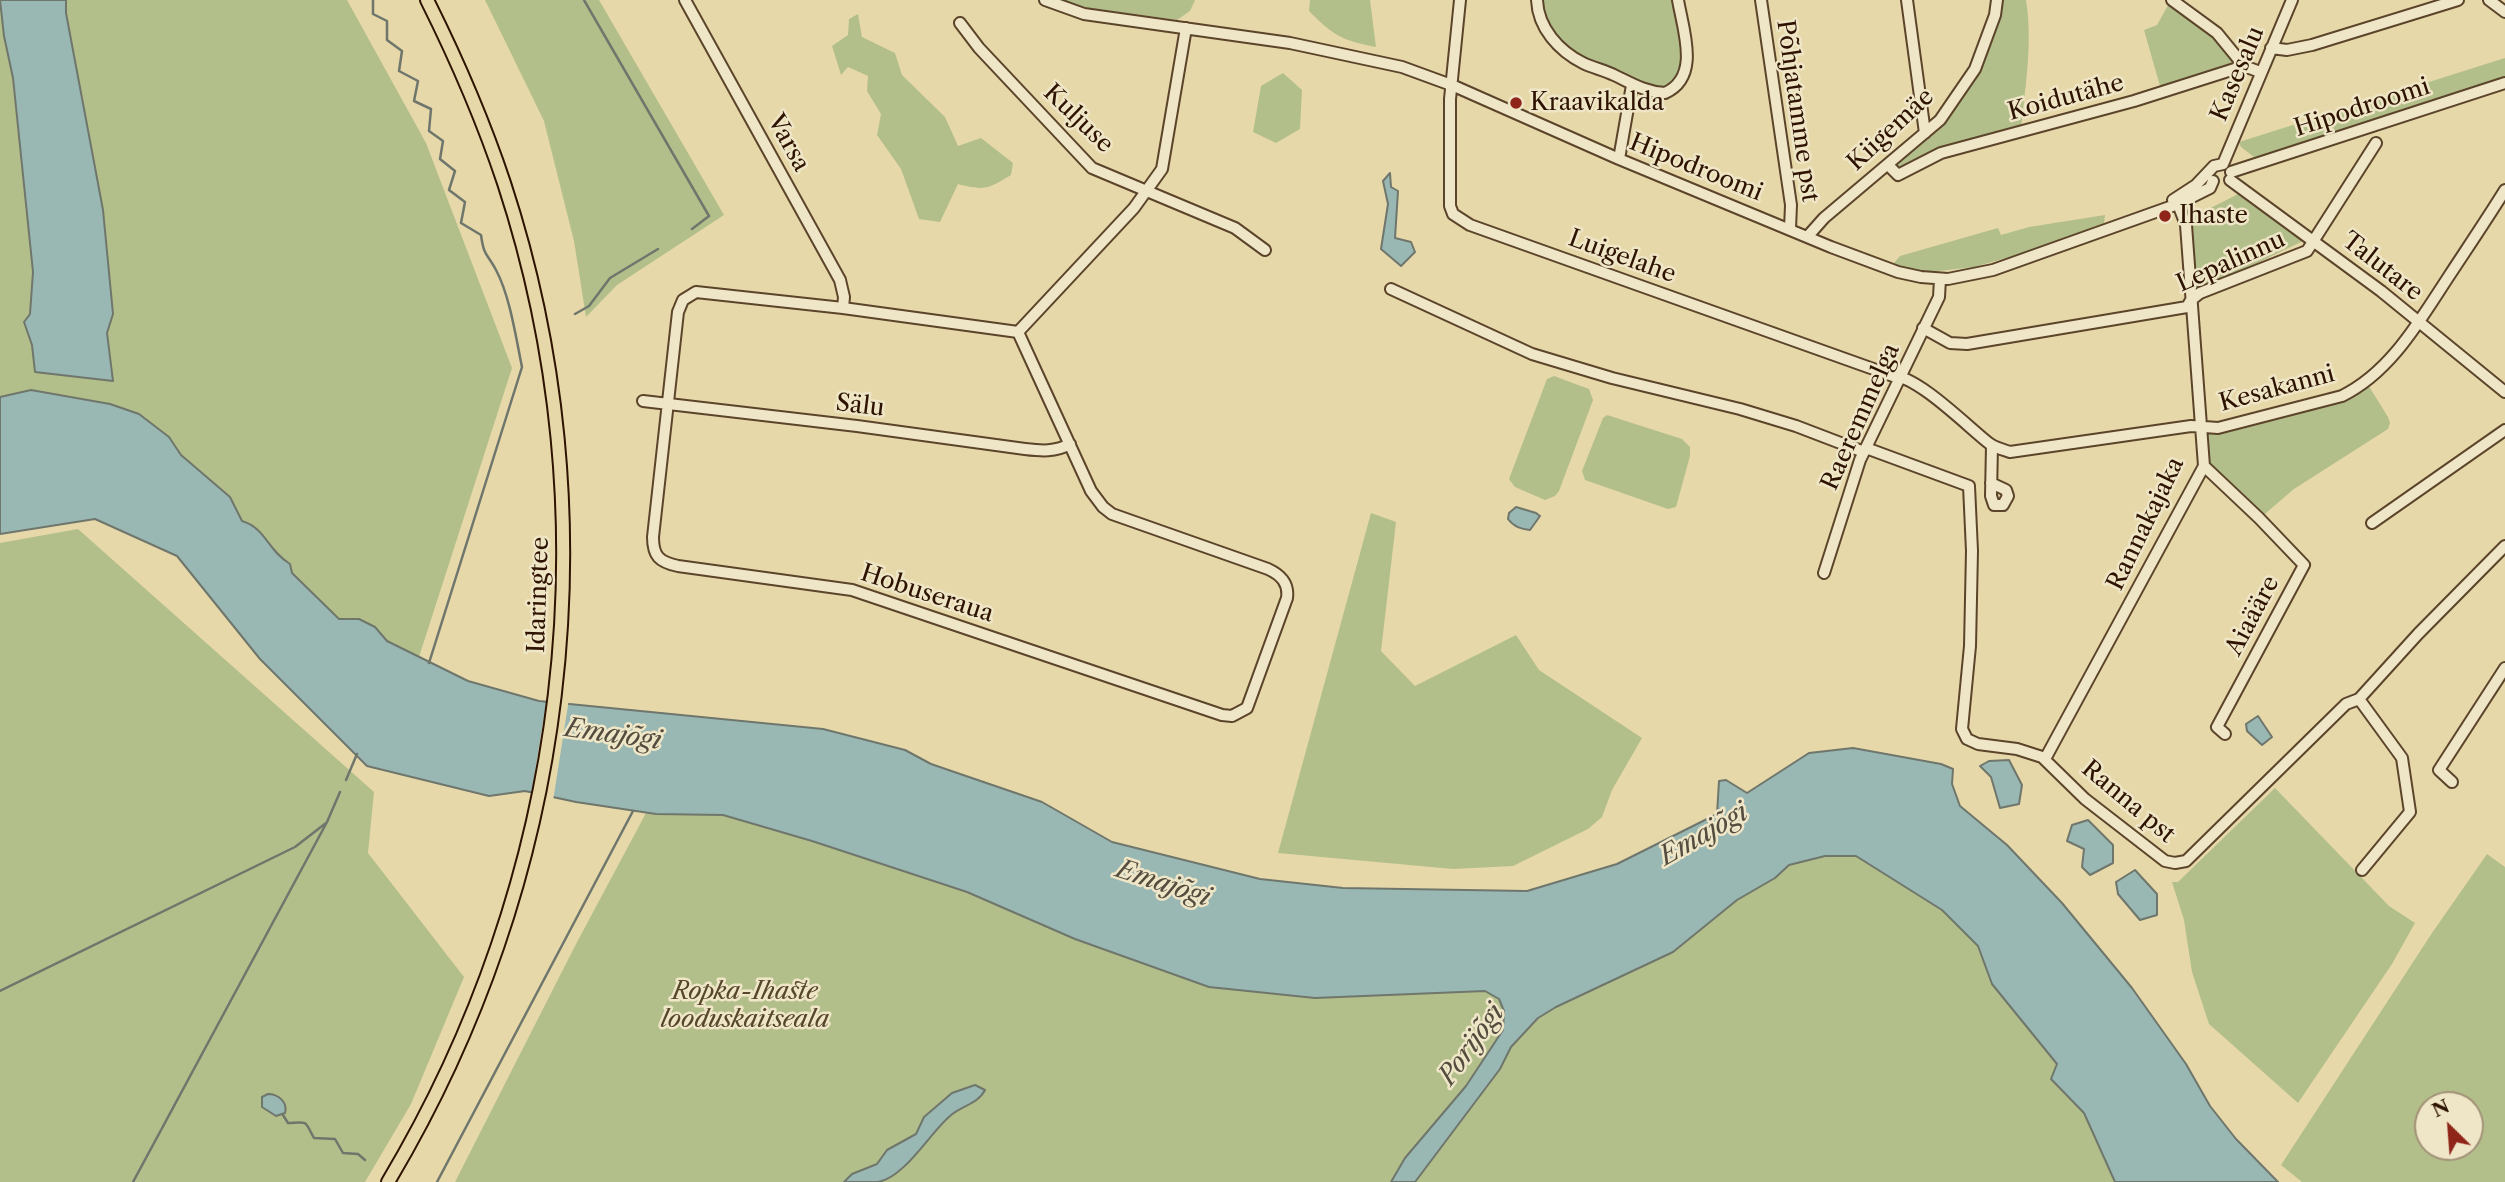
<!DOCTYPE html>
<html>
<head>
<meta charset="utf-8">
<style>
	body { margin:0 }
	#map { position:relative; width:2505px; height:1182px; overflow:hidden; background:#e6d8a9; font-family:"Libre Caslon Text",serif }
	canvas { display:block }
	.north { position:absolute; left:2414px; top:1091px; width:70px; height:70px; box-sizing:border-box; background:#efe6c7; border:2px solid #a29278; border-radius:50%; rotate:335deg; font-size:19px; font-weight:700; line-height:28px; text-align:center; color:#2e1301 }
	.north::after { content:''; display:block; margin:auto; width:24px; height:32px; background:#8f2418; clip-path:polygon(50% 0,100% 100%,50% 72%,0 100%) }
</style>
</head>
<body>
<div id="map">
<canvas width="2505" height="1182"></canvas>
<div class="north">N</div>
</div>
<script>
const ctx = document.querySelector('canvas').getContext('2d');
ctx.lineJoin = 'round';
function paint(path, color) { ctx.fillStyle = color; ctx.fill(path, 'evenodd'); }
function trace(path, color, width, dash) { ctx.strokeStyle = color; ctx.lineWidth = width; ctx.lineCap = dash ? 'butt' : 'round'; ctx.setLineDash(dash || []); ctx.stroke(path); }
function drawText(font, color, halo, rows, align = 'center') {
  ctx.font = font + ' "Libre Caslon Text",serif'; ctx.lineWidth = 5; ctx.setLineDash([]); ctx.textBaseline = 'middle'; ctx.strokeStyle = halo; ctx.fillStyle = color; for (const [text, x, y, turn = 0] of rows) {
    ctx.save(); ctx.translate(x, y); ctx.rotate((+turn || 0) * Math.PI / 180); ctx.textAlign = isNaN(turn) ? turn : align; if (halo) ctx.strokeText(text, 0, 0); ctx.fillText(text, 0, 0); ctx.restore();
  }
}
paint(new Path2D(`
	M0,0H347L426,143L512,368L419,657L387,641L375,627L359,619H339L292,573L290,564L277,556L242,521L230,497L181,455L169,437L139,414L110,404L31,390L0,397Z
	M485,0H599L724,215L617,285L586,317L574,241L544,121Z
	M1061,0H1195L1190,11L1177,20L1080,7Z
	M1310,0H1370L1376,47C1341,40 1334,36 1309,11Z
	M1540,0H1675L1685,61L1679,78L1664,90L1641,85L1563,48L1541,11Z
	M2002,0H2026C2033,44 2025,86 2021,130L1898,174L1891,165L1941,120L1979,68Z
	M2171,0L2203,18L2241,65L2162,93L2144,30L2157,25Z
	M858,14L862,37L895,53L902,75L945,117L958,146L981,138L1013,163L1011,175C988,189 984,191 958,184L940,222L919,219L901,169L877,135L881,114L867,91L868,76L848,67L841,75L832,46L848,35L849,19Z
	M2505,58V77L2269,154L2254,157L2241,147L2239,142Z
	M1283,73L1302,90L1300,129L1276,143L1253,132L1261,86Z
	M2240,193L2303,241L2197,292L2191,218Z
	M2105,215L2104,223L2017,255L1974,267L1922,273L1911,272L1894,263L1900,256L1998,228L2001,235L2029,227Z
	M1554,376L1589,389L1593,400L1559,491L1555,496L1545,500L1515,487L1509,479L1547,379Z
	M2365,380L2388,417L2390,423L2388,429L2294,489L2259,519L2203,465L2200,431L2290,413Z
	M1607,415L1682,439L1690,447V456L1676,507L1668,509L1585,480L1582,471L1603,418Z
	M1371,513L1396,522L1381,651L1415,686L1516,635L1539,670L1642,738L1612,790L1602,817L1588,829L1513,866L1453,869L1278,853Z
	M78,529L374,792L368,853L464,977L411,1104L365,1182H0V543Z
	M2275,788L2389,906L2415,923L2392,964L2298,1103L2209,1024L2192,972L2184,920L2172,882H2178Z
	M646,813L723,815L812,841L967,892L1075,939L1209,987L1315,998L1485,991L1499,999L1737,900L1775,878L1789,865L1825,856H1856L1942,910L1978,946L1992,984L2057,1064L2051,1079L2084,1113L2115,1182H455L576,944Z
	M2487,854L2505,867V1182H2302L2281,1165L2432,933ZM2470,1105V1147H2428V1105Z`), '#b3bf8a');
const water = new Path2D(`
	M0,0H66V13L103,210L113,314L107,333L113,381L35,372L32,345L24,322L30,314L33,272L13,78L4,36Z
	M1390,173L1391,187L1398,191L1395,238L1411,242L1415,252L1401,266L1381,249L1388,204L1383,181Z
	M31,390L110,404L139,414L169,437L181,455L230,497L242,521C267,529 266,549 290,564L292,573L339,619H359L375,627L387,641L468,681L539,701L823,729L905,750L931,764L1042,802L1112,842L1260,879L1343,888L1527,891L1617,864L1717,814L1719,781L1726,780L1747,793L1809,753L1853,748L1941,764L1953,769L1952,784L1960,806L2007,845L2062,903L2132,988L2186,1064L2210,1106L2236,1139L2278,1182H2115L2084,1113L2051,1079L2057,1064L1992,984L1978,946L1942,910L1856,856H1825L1789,865L1775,878L1737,900L1673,952L1556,1007L1538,1018L1511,1047L1500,1069L1415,1182H1391L1405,1158L1466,1086L1503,1030L1504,1011L1499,999L1485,991L1315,998L1209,987L1075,939L967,892L812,841L723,815L656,814L576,802L525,791L489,796L367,766L260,659L177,556L95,519L0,534V397Z
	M1516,507L1536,513L1540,516L1530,530C1521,529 1514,527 1508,519L1509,513Z
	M2258,716L2272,737L2262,745L2247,731L2246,724Z
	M2009,760L2022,785L2019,804L2000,808L1991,777L1980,766L1989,761Z
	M2088,820L2113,845V863L2090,875L2082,867L2084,849L2067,841L2072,825Z
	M2135,870L2157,894V915L2140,920L2118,894L2116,882Z
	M975,1085L985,1090C978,1104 961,1106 950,1116C929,1134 905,1177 878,1182C867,1182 855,1182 844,1182L852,1174L877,1164L887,1150L916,1134L924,1117L952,1093Z
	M268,1094C278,1094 288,1102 285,1113L276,1116L262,1107V1097Z`);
paint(water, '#9ab8b3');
trace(water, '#6f766c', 2);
paint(new Path2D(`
	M547,698L569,699L553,801L531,796Z`), '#e6d8a9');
trace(new Path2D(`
	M373,0V14L387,21V40L402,51L399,71L418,81L414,101L431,109L429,131L443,141L440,159L455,171L449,190L465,202L461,223L481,235C484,257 487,253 496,270C510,296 516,338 522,367L429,663
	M584,0L709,216L692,229
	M575,314L589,306L610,278L658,249
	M346,780L357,754
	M0,991L295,847L326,823
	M283,1115L288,1123C309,1122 304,1120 314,1138L335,1139L343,1153L358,1154L365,1160
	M133,1182L327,822L340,792
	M437,1182L633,811`), '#6f766c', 2.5);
const minor = new Path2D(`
	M685,0L840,280L844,297L843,308
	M1045,0L1084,14L1290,43L1402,67L1454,86L1619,159L1831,247L1898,272L1921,277L1948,279L1993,270L2178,204L2210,188L2213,181
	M1460,0L1450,99V206L1453,214L1470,225L1893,376C1918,376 1969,428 1990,444C1996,448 2004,450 2010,452L2191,426L2218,428L2342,396C2391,372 2420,320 2449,276C2468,247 2487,219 2505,190
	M1537,0C1538,28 1559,51 1583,63C1593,68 1604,70 1614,75C1631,83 1645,92 1665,93C1701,77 1683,30 1678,0
	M1761,0L1791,205L1790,229
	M1907,0L1925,133
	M2172,0L2217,33L2244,66
	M2489,0L2505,12
	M960,23L979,48L1092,168L1235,228L1265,250
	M2271,48L2287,50L2312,45L2458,0
	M1619,159L1632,85
	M2223,164L2292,0
	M1888,165L1898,175L1941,153L2134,101L2244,66L2260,72
	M2231,172L2505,83
	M2230,180L2381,291L2505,392
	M2173,200L2196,185L2214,166L2223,164
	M1808,236L1824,218L1940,120L1975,69L1995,15L1997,0
	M1391,289L1532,354L1612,378L1740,409L1796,426L1864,452
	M696,292L843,308L1018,332L1091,491L1103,507L1112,514L1268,569C1281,575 1289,583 1287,598L1247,708L1232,716L1222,715L852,590L678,566C659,562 653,556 653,537L678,312L683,300Z
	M1923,328L1950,343L1967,344L2187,307L2191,300L2200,293L2307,251L2376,143
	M1018,332L1134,208L1162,169L1186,28
	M643,401L857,426L1025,449C1042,451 1055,452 1070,444
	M1866,448L1969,486L1972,551L1970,646L1962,729L1967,739L1978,744L2017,749L2042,757L2085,799L2165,861L2175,863L2186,861L2346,704L2359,699L2418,634L2505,546
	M2204,466L2259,518L2304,565L2217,727L2225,734
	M1991,483L2006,490L2008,496L2003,505H1994L1991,496L1992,445
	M2372,523L2505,430
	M1824,573L1860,460L1939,297L1940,279
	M2359,699L2402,758L2410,812L2362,870
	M2045,759L2204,466L2186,225L2178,204
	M2452,782L2439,770L2505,668`);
const major = new Path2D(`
	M388,1182C568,881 614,518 504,183C483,120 457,60 427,0`);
trace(minor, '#5c442b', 14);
trace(major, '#2e1301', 16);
trace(minor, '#efe6c7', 10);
trace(major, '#e6d8a9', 12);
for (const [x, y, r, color] of [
	[1516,103,7,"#8f2418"],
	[2165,216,7,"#8f2418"]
]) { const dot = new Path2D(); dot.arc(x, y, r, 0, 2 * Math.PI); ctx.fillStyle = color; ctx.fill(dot); trace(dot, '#efe6c7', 2.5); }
drawText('24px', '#2e1301', '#efe6c7', [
	["Kasesalu",2238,74,-67],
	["Koidutähe",2066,98,-15],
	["Hipodroomi",2362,108,-18],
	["Põhjatamme pst",1797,111,82],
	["Kuljuse",1078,119,44],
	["Kiigemäe",1891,130,-43],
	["Varsa",788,143,61],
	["Hipodroomi",1696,168,22],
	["Luigelahe",1622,257,20],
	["Lepalinnu",2231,262,-24],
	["Talutare",2382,267,38],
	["Kesakanni",2277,389,-15],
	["Sälu",860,406,7],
	["Raeremmelga",1861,417,-66],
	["Rannakajaka",2146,524,-64],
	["Hobuseraua",927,594,18],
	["Idaringtee",539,595,-88],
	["Aiaääre",2253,616,-62],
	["Ranna pst",2128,802,40]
]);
drawText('24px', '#2e1301', '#efe6c7', [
	["Kraavikalda",1530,103],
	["Ihaste",2179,216]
], 'left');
drawText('italic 24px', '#56472a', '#efe6c7', [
	["Ropka-Ihaste",745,992],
	["looduskaitseala",745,1020]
]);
drawText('italic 26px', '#544d3f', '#efe6c7', [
	["Emajõgi",613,735,8],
	["Emajõgi",1704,835,-30],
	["Emajõgi",1163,884,18],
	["Porijõgi",1472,1045,-54]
]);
</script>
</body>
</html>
